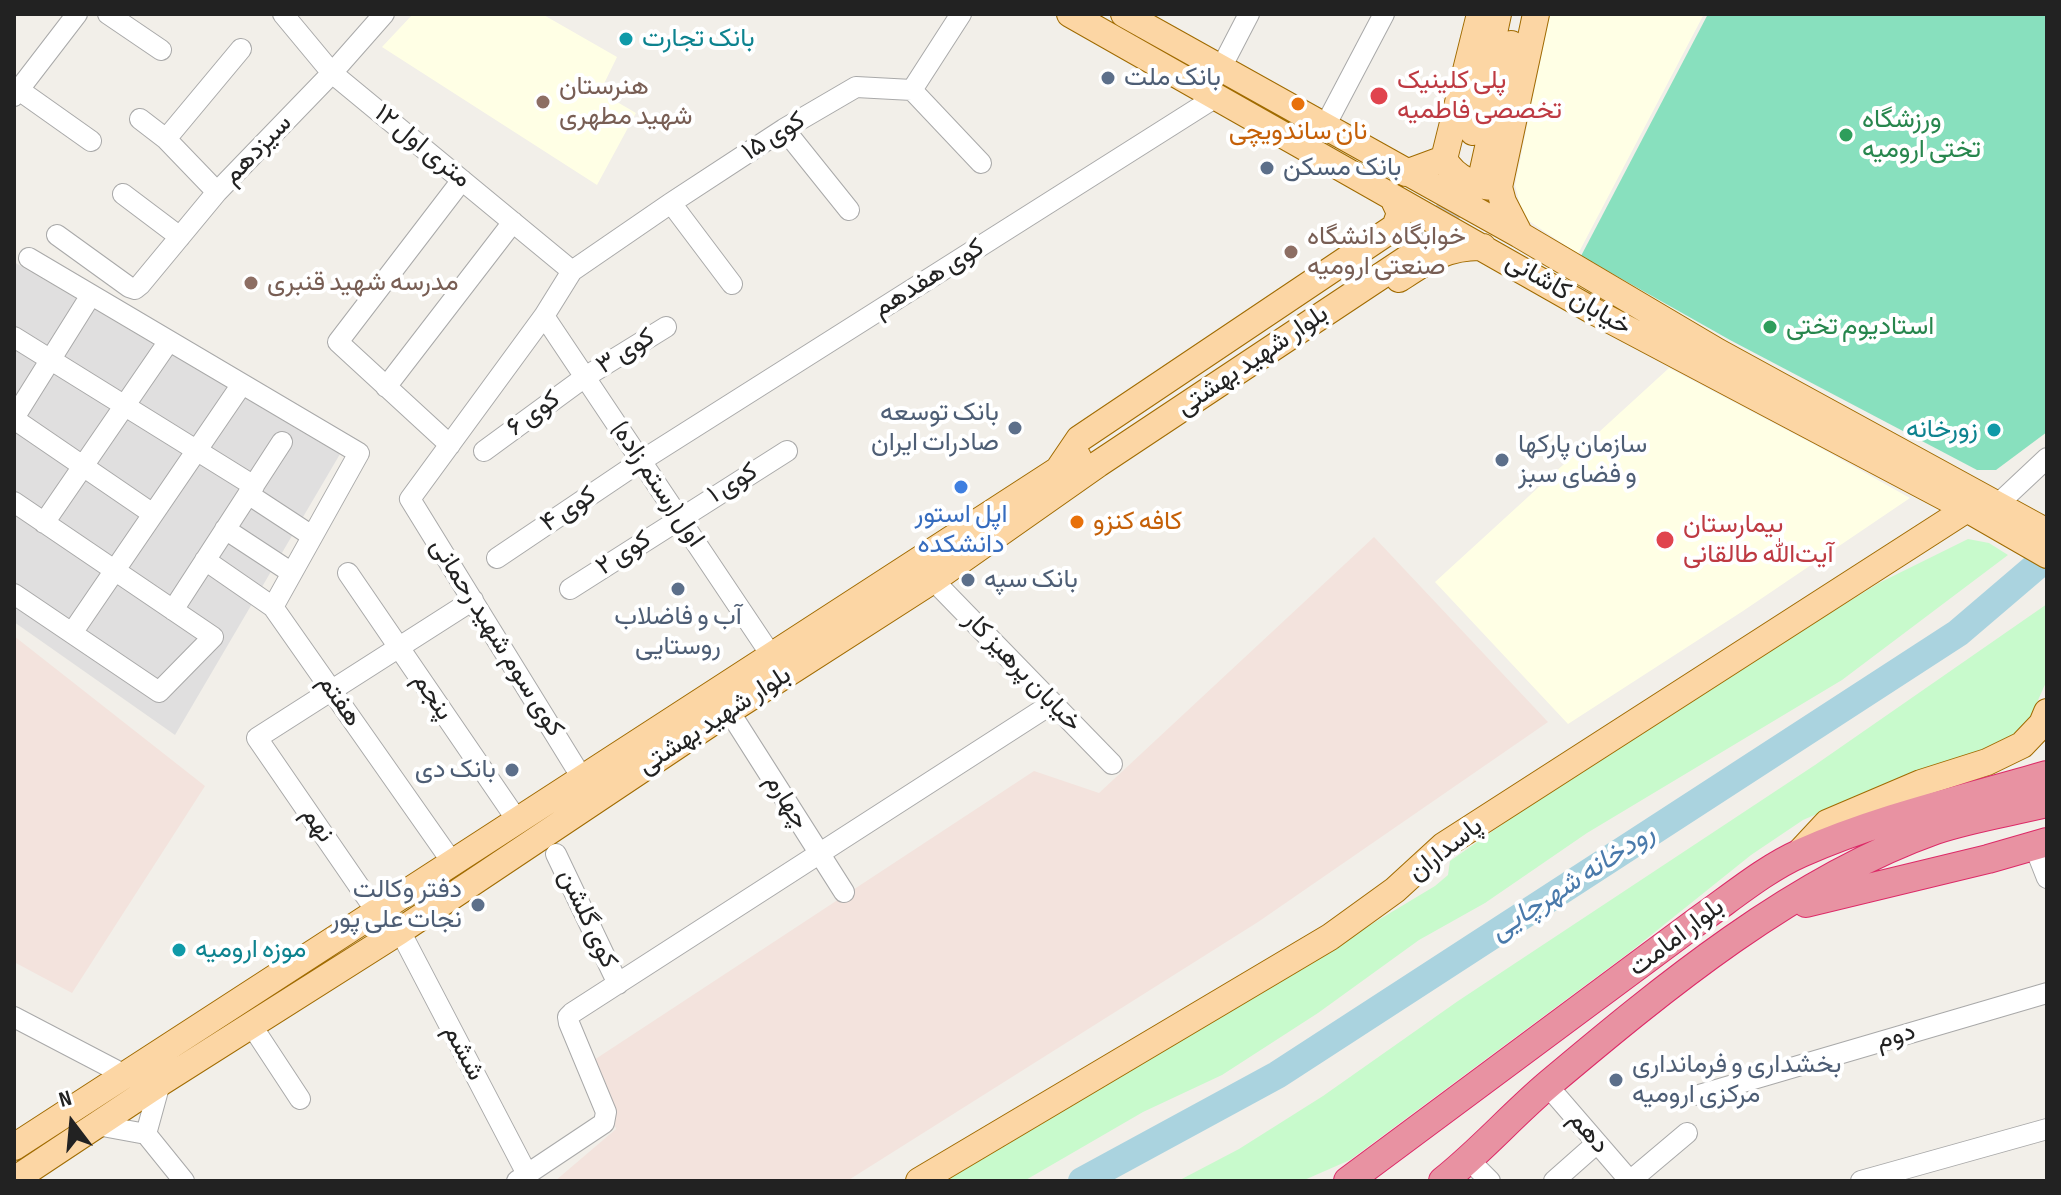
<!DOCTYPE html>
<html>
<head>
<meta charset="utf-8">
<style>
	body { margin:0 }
	#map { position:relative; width:2061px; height:1195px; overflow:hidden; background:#f2efe9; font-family:"Sofia Sans Condensed",sans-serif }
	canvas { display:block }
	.frame { position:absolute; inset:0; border:16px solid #222; pointer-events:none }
	.north { position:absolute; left:32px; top:1083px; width:80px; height:80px; -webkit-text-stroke:6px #fff; paint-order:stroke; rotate:344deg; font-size:22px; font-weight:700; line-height:32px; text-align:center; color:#222 }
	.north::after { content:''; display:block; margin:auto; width:28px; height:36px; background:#222; clip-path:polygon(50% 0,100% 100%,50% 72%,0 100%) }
</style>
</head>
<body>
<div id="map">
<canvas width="2061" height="1195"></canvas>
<div class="frame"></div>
<div class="north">N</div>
</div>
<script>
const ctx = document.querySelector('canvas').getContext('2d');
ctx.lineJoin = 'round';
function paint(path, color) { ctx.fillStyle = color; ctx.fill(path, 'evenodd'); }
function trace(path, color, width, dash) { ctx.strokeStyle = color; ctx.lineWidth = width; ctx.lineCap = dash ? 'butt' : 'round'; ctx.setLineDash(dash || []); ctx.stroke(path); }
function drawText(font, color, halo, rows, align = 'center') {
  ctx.font = font + ' "Sofia Sans Condensed",Vazirmatn,sans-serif'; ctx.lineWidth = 8; ctx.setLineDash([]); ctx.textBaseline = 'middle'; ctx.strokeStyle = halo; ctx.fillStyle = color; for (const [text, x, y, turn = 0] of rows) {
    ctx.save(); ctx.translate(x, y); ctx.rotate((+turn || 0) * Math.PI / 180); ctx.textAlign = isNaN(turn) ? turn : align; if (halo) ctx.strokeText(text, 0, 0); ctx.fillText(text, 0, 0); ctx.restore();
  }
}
paint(new Path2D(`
	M14,262L340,454L175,735L14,622Z`), '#e0dfdf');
paint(new Path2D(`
	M413,14H542L617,57L600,92L636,113L597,185L382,47Z
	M1550,14H1704L1578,254L1523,217L1515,185Z
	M1669,368L1817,446L1910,498L1743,611L1568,724L1435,582Z`), '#ffffe5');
paint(new Path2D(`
	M1374,537L1548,722L1258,922L847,1181H555L616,1129L591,1062L1034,771L1099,793Z
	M14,636L205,786L72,993L14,962Z`), '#f3e3dd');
paint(new Path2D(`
	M1968,539L1989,543L2008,555L1842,680L1587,833L1485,903L1419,940L1318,1013L1222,1075L1143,1112L1024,1181H944L1435,886L1448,875L1450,861L1614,746L1879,583Z
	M2047,604V680L2026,727L2006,743L1914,772L1803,820L1751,855L1630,952L1350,1160L1302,1181H1178L1239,1149L1323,1096L1458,1001L1815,765Z`), '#c8facc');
paint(new Path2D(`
	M1708,14H2047V432L1996,470H1977L1730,340L1581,256Z`), '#88e0be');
trace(new Path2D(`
	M1082,1181L1277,1075L1958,633L2047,557`), '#aad3df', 28);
trace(new Path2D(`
	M1411,256L1470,185`), '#c8c6c1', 26, [26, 13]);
const minor = new Path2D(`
	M108,14L161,50
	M283,14L332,73L572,271
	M1221,68L1249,14
	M19,90L91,141
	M912,90L981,163
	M14,96L77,14
	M140,119L166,139L217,192
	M1325,126L1384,14
	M784,129L849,210
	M166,139L241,49
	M123,194L180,237
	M671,203L732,284
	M57,235L129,287L135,289L140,285L217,192L332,73L384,14
	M29,258L359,453L273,607
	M544,316L771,655
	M14,337L254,486
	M386,387L513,222
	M14,418L91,295
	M14,419L153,514
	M450,445L338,342L462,180
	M484,451L585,377L666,327
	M248,494L312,536
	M14,502L213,637L159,692L14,594
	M1998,504L2047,458
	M44,523L169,341
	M225,529L292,573
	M497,558L641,461L1216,97
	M205,560L273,607L452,862
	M348,573L517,820
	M933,580L1112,764
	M570,589L787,451
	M173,610L282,442
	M72,633L242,384
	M729,711L844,892
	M582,778L410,499L544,316L572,271L671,203L784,129L856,87L912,90L961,14
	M2034,845L2047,878
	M556,854L618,984
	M376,911L257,738L473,600
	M400,931L527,1174
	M14,1017L125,1075
	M252,1026L300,1099
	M1547,1085L1630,1181
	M1699,1095L2047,993
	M97,1125L146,1134L160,1083
	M146,1134L184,1181
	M1469,1160L1490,1181
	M517,1181L604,1123L606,1112L569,1023L568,1017L572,1013L1053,703
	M1554,1181L1597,1143
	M1630,1181L1687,1133
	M1861,1181L2047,1129`);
const major = new Path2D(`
	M1070,14L1595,312L1967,509L2047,555
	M1124,14L1520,235L1718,352L2047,532
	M1473,132L1498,14
	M1444,159C1455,179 1477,188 1499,187
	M1483,170L1511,44
	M1406,173L1444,159L1480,14
	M1520,235L1503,202L1499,187L1536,14
	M1399,279C1428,260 1447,246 1483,247
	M1060,467L1079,439L1395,227L1400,213L1393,198
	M1799,853L1827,823L1921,783L1987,762L2022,745L2042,724L2047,712
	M14,1147L1078,457
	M14,1180L160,1083L400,931L729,711L933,580L1098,464L1411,256
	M919,1181L1330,937L1395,890L1443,846L1967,509`);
const highway = new Path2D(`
	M1806,903L1988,859L2047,842
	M1348,1181L1699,920C1732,897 1765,869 1801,853C1880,818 1965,799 2047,775
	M1443,1181C1481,1151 1513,1114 1550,1083C1663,988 1794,880 1935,830C1971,818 2010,812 2047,803`);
trace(minor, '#a9a9a9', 22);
trace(major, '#a06b00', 28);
trace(highway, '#dc2a67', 30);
trace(minor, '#fff', 20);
trace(major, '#fcd6a4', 26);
trace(highway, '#e892a2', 28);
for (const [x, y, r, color] of [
	[626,39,8,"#0f9aa8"],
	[1108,78,8,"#5c6f8a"],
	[1379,96,10,"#e0444e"],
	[543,102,8,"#8d6e63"],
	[1298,104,8,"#e8710a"],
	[1846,135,8,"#2e9e5b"],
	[1267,168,8,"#5c6f8a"],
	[1291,252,8,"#8d6e63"],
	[251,283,8,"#8d6e63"],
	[1770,327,8,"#2e9e5b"],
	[1015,428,8,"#5c6f8a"],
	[1994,430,8,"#0f9aa8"],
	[1502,460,8,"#5c6f8a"],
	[961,487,8,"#3f7fe0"],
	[1077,522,8,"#e8710a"],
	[1665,540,10,"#e0444e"],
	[968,580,8,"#5c6f8a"],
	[678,589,8,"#5c6f8a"],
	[512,770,8,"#5c6f8a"],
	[478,905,8,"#5c6f8a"],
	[179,950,8,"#0f9aa8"],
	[1616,1080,8,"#5c6f8a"]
]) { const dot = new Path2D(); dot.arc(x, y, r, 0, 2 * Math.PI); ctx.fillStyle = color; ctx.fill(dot); trace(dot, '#fff', 3); }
drawText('26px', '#0d838f', '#fff', [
	["بانک تجارت",642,39],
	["زورخانه",1978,430,"right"],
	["موزه ارومیه",195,950]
], 'left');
drawText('26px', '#4e5e75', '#fff', [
	["بانک ملت",1124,78],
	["بانک مسکن",1283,168],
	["بانک توسعه",999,413,"right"],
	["صادرات ایران",999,443,"right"],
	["سازمان پارکها",1518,445],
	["و فضای سبز",1518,475],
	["بانک سپه",984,580],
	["آب و فاضلاب",678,617,"center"],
	["روستایی",678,647,"center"],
	["بانک دی",496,770,"right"],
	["دفتر وکالت",462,890,"right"],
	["نجات علی پور",462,920,"right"],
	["بخشداری و فرمانداری",1632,1065],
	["مرکزی ارومیه",1632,1095]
], 'left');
drawText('26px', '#be3a42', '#fff', [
	["پلی کلینیک",1397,81],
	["تخصصی فاطمیه",1397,111],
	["بیمارستان",1683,525],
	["آیت‌الله طالقانی",1683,555]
], 'left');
drawText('26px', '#785e54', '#fff', [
	["هنرستان",559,87],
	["شهید مطهری",559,117],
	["خوابگاه دانشگاه",1307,237],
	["صنعتی ارومیه",1307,267],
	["مدرسه شهید قنبری",267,283]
], 'left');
drawText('26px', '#27864d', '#fff', [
	["ورزشگاه",1862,120],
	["تختی ارومیه",1862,150],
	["استادیوم تختی",1786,327]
], 'left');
drawText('26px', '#c56008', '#fff', [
	["نان ساندویچی",1298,132],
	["کافه کنزو",1093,522,"left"]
]);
drawText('26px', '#222', '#fff', [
	["کوی ۱۵",774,137,-32],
	["۱۲ متری اول",422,147,39],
	["سیزدهم",258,150,-46],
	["کوی هفدهم",929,279,-32],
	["خیابان کاشانی",1568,295,30],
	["کوی ۳",626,352,-32],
	["بلوار شهید بهشتی",1253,361,-34],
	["کوی ۶",534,414,-36],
	["کوی ۱",733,484,-32],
	["اول (رستم زاده)",657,485,56],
	["کوی ۴",569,510,-34],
	["کوی ۲",624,554,-33],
	["کوی سوم شهید رحمانی",496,638,58],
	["خیابان پرهیز کار",1022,672,46],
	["پنجم",432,697,56],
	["هفتم",339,701,55],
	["بلوار شهید بهشتی",715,721,-33],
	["چهارم",786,802,58],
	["نهم",317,825,55],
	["پاسداران",1446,850,-38],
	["کوی گلشن",587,919,65],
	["بلوار امامت",1677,938,-37],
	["دوم",1896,1037,-16],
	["ششم",463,1053,62],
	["دهم",1588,1133,49]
]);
drawText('26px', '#366cbe', '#fff', [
	["اپل استور",961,515],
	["دانشکده",961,545]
]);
drawText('italic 28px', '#4a7aab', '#fff', [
	["رودخانه شهرچایی",1573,883,-33]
]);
</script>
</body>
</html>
